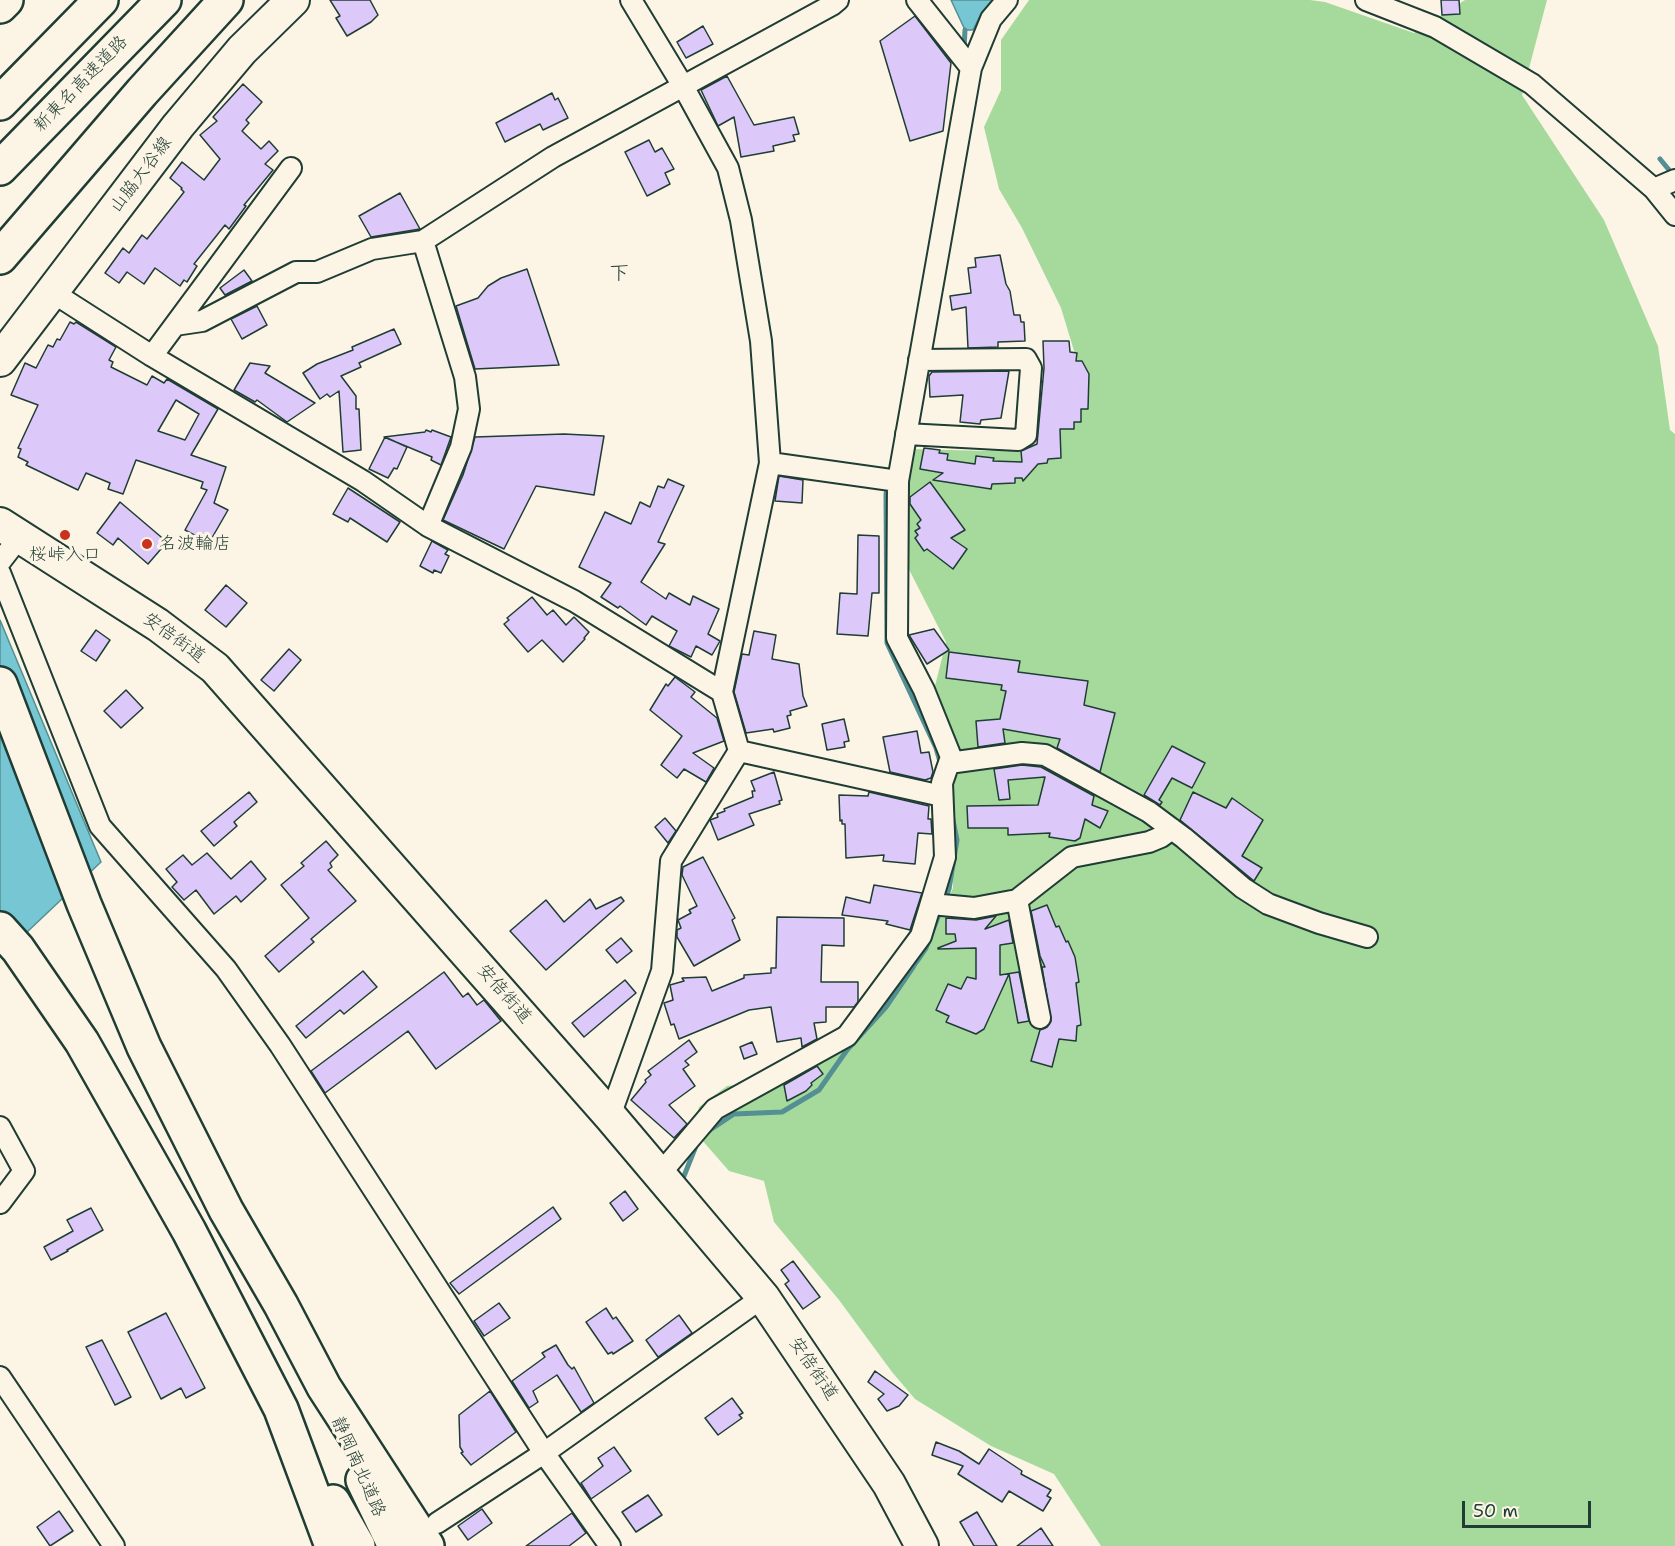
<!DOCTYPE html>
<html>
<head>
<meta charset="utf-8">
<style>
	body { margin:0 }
	#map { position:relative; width:1675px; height:1546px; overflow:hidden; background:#fcf5e5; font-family:"Shantell Sans",sans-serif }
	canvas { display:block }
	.scale { position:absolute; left:1462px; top:1501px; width:129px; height:27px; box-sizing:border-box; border:3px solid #1f3d34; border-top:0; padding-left:8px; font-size:18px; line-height:21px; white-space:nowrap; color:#1f3d34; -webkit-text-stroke:4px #fcf5e5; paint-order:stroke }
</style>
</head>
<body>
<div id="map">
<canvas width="1675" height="1546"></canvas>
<div class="scale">50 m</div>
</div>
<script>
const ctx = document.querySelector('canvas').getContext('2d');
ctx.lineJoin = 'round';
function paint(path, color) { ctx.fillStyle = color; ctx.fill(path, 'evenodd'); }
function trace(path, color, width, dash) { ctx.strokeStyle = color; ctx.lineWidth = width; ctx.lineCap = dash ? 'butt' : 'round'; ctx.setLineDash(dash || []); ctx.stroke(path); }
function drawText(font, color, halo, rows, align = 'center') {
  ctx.font = font + ' "Shantell Sans","Klee One",sans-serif'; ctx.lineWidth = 6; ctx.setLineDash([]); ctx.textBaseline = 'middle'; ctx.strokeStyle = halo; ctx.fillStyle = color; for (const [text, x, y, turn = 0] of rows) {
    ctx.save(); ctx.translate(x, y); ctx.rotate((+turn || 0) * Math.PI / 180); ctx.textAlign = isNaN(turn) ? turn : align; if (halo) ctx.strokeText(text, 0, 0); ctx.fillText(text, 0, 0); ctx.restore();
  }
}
paint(new Path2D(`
	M1029,0H1310L1325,2L1414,33L1465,0H1547L1522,95L1604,220L1658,346L1670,430L1675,434V1546H1101L1054,1474L991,1446L915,1399L892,1372L839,1300L774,1222L764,1181L729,1171L694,1131L699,1107L727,1086L775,1081L862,1025L918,965L953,888L949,786L931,702L946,642L893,538L913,449L987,451L1038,447L1082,377L1061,308L1022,228L999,189L984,127L1001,90V40Z`), '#a6da9d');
const water = new Path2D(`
	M951,0H993L982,12L973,30H965Z
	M0,620L101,862L7,951L0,944Z`);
paint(water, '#77c6d3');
trace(water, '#548f93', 1.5);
trace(new Path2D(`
	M964,49L965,30
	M1660,159L1674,176
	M888,484L886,494L887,643L936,748L941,765
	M945,900L949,889L957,840L952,815
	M704,1134L734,1114L782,1112L819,1090L847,1050L886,1007L926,948L941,909
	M684,1176L698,1141`), '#548f93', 5);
const building = new Path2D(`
	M330,0H370L378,15L371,22L347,36L336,18L340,16Z
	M1441,0H1459L1460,14L1442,15Z
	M915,16L951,63L943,131L910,141L880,41Z
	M703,26L713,44L686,58L677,42Z
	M727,76L754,125L794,117L799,134L793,135L795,141L773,146L774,151L741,157L734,117L718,126L701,90Z
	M243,84L262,102L246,120L249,123L242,131L261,149L269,141L278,151L265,164L273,170L244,205L246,206L229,229L225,225L194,264L197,266L187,282L184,280L180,286L155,268L144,284L127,272L119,283L105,273L123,248L129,253L142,235L147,239L184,192L181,189L182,188L170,178L182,162L204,180L220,159L200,135L217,121L213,117Z
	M552,93L555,100L558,98L568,118L543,130L540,124L505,142L496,123Z
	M649,140L655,152L662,148L674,169L665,173L670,184L647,196L625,152Z
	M400,193L420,229L371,237L359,216Z
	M1000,255L1006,284L1010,291L1014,315H1020L1021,322H1024L1025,341L998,342V347L968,348L966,307L952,310L950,296L971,293L968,268L976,267L975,258Z
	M527,269L559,365L475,369L456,306L478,298L488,286L501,278Z
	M244,270L252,281L225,295L220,288Z
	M257,306L267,325L242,339L231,319Z
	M70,322L74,324L76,322L116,347L109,360L113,362L111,367L147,385L152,376L164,383L167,379L218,409L191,455L226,467L214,503L228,510L209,543L185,530L207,490L201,488L203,482L136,460L123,494L108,489L110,483L86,473L78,490L26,465L28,462L18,457L21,449L18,448L38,405L11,395L25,363L36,368L48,345L53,347L57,339L60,340ZM176,400L199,414L185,440L158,431Z
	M394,329L401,344L359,363L361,367L341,376L356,396V409H359L361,450L343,452L339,391L330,397L327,394L320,399L303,373L317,364L353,350L352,347Z
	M1043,341H1069L1070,352L1077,353L1076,361H1082L1089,374L1088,409H1081V422H1074V429H1060L1061,458L1048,459L1047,463L1038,464L1023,481L1022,478H1015V483L992,484L991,489L933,480L943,473L920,469L924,448L940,450L939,453L948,454L947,460L975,464L976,456L994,458L993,461L1022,462L1021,451L1037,444L1044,368Z
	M250,363L270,366L265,373L315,403L287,422L257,400L255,402L234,390Z
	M1009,371L1001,418L981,420L980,424L960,422L963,395L930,397L929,376L932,372Z
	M426,430L431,432L432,430L451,437L441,465L431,460L432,457L384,437L425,432Z
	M564,434L604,436L594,495L536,486L504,549L443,520L463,475L475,437Z
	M385,437L407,447L397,469L394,468L388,478L369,469Z
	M779,476L803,480L802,503L775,501Z
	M668,479L684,486L658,542L665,544L641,582L666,599L669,593L690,605L693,596L719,609L708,634L720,641L712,655L696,646L691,657L669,646L677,631L652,616L646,625L620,606L618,608L601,597L611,583L579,567L605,512L631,524L640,502L650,507L658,486L664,488Z
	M930,482L965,530L951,538L967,549L953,569L927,549L924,551L915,538L918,535L915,531L920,528L917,524L921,520L910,504V497Z
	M348,488L400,522L387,542L350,518L348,522L333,514Z
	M120,502L167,542L148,564L118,538L113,545L97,533Z
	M858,535L879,536V593H872L868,636L837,634L840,593L857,594Z
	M432,541L448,550L445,554L449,556L441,573L434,570L433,573L420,566Z
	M226,585L247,603L226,627L205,610Z
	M532,597L547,615L553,610L566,625L574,617L589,632L584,638L585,639L563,662L542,640L528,652L504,624L509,620L507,618Z
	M934,629L949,650L927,664L909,635Z
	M96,630L110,640L96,661L81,651Z
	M754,631L776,635L772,659L799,664L803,696L807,706L790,711L791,715L787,716L790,728L774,732L773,729L746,733L734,692L742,654L749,655Z
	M289,649L301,660L274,691L261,680Z
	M949,652L1020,661L1018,672L1088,681L1084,705L1115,713L1100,772L1057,748L1060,739L1003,729L1005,743L978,747L976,721L1000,719L1006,691L1001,690L1002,685L946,678Z
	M675,677L695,692L691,697L717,718L724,741L693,753L714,768L706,782L684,769L677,778L661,765L682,736L650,710L666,684L668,686Z
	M126,690L143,708L121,728L104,711Z
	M844,719L849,741L844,742L845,747L827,750L822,724Z
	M917,731L921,753L929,752L933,772L931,778L925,780L890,772L883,737Z
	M1172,746L1205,763L1192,788L1172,778L1159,800L1162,802L1160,805L1144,795Z
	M1022,765L1041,767L1094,796L1092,805L1108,811L1100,828L1085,819L1080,838L1075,841L1049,837L1050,833L1008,835V828H968L967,806L1038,805L1045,777L1008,780L1010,799L999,800L994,769Z
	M774,772L782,800L779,801L780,804L749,814L754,825L718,840L710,820L718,817L717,814L725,811L724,809L753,797L752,791H755L751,781Z
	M249,792L257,802L234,822L237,826L214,846L201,831Z
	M869,792L929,806L928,819H931L932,834L918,833L915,864L883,861L884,855L846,858L845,824H842V820L840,821L839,795L868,796Z
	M1193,792L1226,808L1232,798L1263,820L1242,856L1262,868L1254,881L1180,820Z
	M665,818L676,831L668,843L655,827Z
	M326,841L338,855L330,863L332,867L328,870L356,901L311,939L314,942L279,972L265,956L309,918L281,885L304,866L301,863Z
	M207,853L231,879L251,861L266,879L241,902L236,896L214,914L196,890L184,900L172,887L177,882L166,869L183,855L192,865Z
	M703,857L735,918L732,920L740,940L694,966L677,937V930L681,928L678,920L691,913L689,910L697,906L682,875L683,867Z
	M874,885L922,893L910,930L886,924L888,921L842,915L846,897L870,903Z
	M621,897L624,901L546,970L510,931L546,900L564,922L590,899L596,909Z
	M1047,905L1056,927L1059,926L1066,942L1068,941L1075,957L1079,982L1076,983L1081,1025L1077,1026L1076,1041L1059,1039L1052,1067L1031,1061L1040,1030L1047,1027L1051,1021L1042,967H1045L1040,956L1031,911Z
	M996,916L985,929L1009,920L1013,943L1000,945V975L1019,972L1029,1021L1018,1023L1009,974L984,1029L976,1034L946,1022L949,1016L936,1010L948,984L961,989L967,977L976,979V948L938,949V948L956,941L955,934H946V918L976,920Z
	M777,917L844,918V946L822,945L821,982H858V1002L854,1007H826V1022L814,1023L817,1039L802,1047L801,1038L777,1042L771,1007L749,1010L679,1039L674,1024L671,1025L664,1003L673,1000L670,985L684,981L682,978L706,977L712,991L744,978V975L771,973V968H776Z
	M621,938L632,951L617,963L606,950Z
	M363,971L377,987L344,1014L340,1010L306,1038L296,1026Z
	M444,972L463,997L468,993L477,1005L484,1000L501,1021L436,1069L408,1031L325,1093L311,1071Z
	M625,980L636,993L584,1037L572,1023Z
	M689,1040L697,1052L685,1061L689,1065L683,1069L695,1086L669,1105L687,1124L674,1138L631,1100L646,1082L645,1080L651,1075L648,1071Z
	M752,1042L757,1054L744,1059L740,1047Z
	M817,1066L823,1074L811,1083L812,1085L806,1091L787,1101L784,1085Z
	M625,1191L638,1209L623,1221L610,1203Z
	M553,1207L561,1219L459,1294L450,1283Z
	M91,1208L103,1230L67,1250L68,1251L51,1260L44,1247L73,1231L67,1220Z
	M793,1261L820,1297L803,1309L785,1284L789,1281L781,1270Z
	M499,1303L510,1318L484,1336L474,1321Z
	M606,1308L613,1319L616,1317L633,1341L613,1354L612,1352L608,1354L586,1322Z
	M166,1313L205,1388L186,1398L181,1388L161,1399L128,1332Z
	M679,1315L692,1333L658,1357L646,1340Z
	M102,1340L131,1397L115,1405L86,1347Z
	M556,1345L568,1365L572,1369L574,1367L594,1403L581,1412L557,1375L533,1391L538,1402L529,1408L512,1381L545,1357L542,1353Z
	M875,1371L908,1395L899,1406L887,1411L878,1399L884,1394L868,1382Z
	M490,1391L516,1432L471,1465L461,1453L463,1452L460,1447L459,1415Z
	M732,1398L743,1413L739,1415L742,1418L718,1435L705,1418Z
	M936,1442L959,1451L979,1464L989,1449L1022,1471L1021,1474L1051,1490L1047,1496L1051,1498L1043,1511L1009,1491L1002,1502L958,1474L963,1466L932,1455Z
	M614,1447L631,1471L591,1499L581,1483L603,1466L598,1458Z
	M648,1495L662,1515L636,1532L622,1512Z
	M482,1509L492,1523L468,1540L458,1526Z
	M59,1511L73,1531L50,1546L37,1527Z
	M977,1512L997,1546H974L960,1522Z
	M572,1513L586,1533L569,1546H526Z
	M1041,1528L1053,1546H1017Z`);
paint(building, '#dcc9fa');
trace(building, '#1f3d34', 1.5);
const minor = new Path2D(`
	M917,0L971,68
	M1366,0L1435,27L1532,84L1654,189L1675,180
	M1654,189L1675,215
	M423,241L465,377L469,409L461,447L428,526
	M52,292L152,356L363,481L428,526L574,601L722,692
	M175,325L202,321L296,272H317L372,249L423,241L553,157L832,5L838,0
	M152,356L291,168
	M906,434L1018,440L1026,435L1031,368L1026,359L919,360
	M770,463L898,481
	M0,562L21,535
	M0,573L100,826L226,969L280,1045L544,1453L610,1546
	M739,751L942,796
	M949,763L1022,753L1045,755L1149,812L1184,838L1243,888L1268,904L1319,923L1367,937
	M1017,900L1040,1018
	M931,904L974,908L1017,900L1072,857L1149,842L1161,837L1172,829
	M610,1116L662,971L671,861L739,751L722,692L770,463L761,341L741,220L728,168L683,86L631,0
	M0,1127L24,1171L0,1203
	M660,1174L715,1109L847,1036L921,936L945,857L942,783L951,757L924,690L897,638L898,481L971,68L991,19L1007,0
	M0,1377L114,1546
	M437,1523L544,1453L763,1297`);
const primary = new Path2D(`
	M0,360L178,126L242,50L293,0
	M0,524L158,625L215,668L610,1116L763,1297L889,1484L922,1546`);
const motorway = new Path2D(`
	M0,6L6,0
	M0,103L101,0
	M0,168L164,0
	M0,257L142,92L226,0
	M0,684L84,904L144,1047L226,1210L281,1305L324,1387L427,1546
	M0,929L18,949L82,1042L189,1231L281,1409L332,1546
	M363,1480L395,1546
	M333,1502L358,1546`);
trace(minor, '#1f3d34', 24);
trace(primary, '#1f3d34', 36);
trace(motorway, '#1f3d34', 38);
trace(minor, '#fcf5e5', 20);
trace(primary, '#fcf5e5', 32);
trace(motorway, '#fcf5e5', 33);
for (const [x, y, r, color] of [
	[65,535,6,"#c8321e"],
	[147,544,6,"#c8321e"]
]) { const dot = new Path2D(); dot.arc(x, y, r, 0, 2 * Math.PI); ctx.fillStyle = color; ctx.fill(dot); trace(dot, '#fcf5e5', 2); }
drawText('18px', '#1f3d34', '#fcf5e5', [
	["新東名高速道路",81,84,-46],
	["山脇大谷線",141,175,-53],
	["安倍街道",174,638,36],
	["安倍街道",504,994,49],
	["安倍街道",813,1369,56],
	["静岡南北道路",358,1467,66]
]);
drawText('18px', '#1f3d34', '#fcf5e5', [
	["名波輪店",159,544],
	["桜峠入口",65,555,"center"]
], 'left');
drawText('21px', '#1f3d34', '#fcf5e5', [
	["下",619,275]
]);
</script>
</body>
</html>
